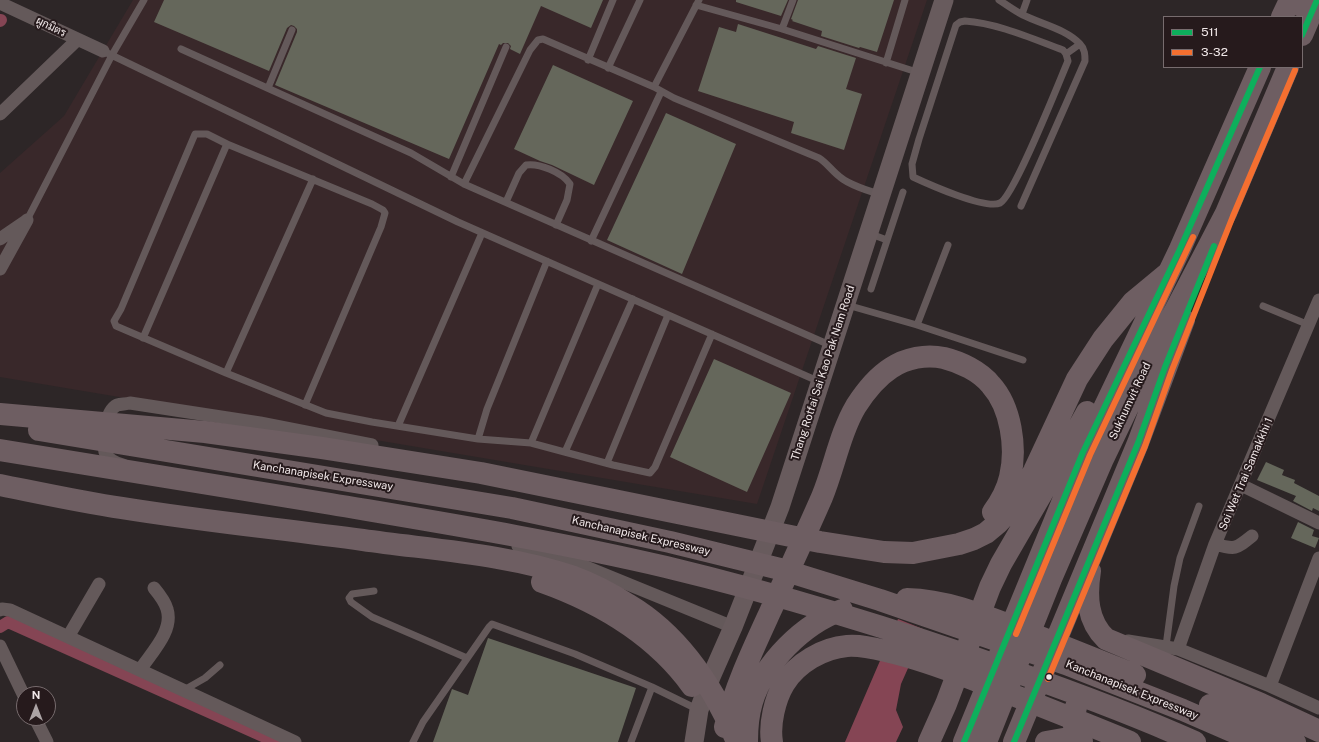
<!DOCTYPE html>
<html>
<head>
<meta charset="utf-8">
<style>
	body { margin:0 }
	#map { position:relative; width:1319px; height:742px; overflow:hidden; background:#2d2627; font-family:"Public Sans",sans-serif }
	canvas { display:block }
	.legend { position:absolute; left:1163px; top:16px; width:140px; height:52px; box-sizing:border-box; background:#261a1c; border:1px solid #776c6e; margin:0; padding:5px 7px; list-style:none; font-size:12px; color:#f1e8e9 }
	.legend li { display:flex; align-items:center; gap:8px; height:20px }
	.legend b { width:20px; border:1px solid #776c6e }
	.north { position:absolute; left:16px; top:686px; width:40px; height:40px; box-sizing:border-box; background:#261a1c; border:1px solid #776c6e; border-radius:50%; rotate:0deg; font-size:11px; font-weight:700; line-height:16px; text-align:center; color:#f1e8e9 }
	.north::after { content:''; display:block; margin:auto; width:14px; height:18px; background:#aca4a5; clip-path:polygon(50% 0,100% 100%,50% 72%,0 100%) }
</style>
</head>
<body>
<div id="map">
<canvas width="1319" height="742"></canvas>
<ul class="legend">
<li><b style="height:5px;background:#0daf5c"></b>511</li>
<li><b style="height:5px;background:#f46f30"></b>3-32</li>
</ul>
<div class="north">N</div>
</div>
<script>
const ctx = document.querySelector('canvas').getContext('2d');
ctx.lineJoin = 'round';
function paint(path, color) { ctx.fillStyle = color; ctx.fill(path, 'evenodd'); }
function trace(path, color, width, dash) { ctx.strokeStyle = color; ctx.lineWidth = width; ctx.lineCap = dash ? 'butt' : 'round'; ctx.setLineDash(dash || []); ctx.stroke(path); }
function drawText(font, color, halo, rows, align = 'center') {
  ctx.font = font + ' "Public Sans",Sarabun,sans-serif'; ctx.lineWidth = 4; ctx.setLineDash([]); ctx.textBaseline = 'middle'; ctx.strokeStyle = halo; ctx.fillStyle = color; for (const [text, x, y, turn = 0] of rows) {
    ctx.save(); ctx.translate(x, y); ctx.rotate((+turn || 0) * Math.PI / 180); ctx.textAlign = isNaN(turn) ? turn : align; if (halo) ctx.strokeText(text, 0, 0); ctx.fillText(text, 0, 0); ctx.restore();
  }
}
paint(new Path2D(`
	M133,0H927L757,504L0,377V173L64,116Z`), '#39282a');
paint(new Path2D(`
	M898,619L923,629L917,648L901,684L896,710L903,727L896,742H845Z`), '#854554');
trace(new Path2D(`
	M0,21L1,20
	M0,627L8,622L276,742`), '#854554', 12);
paint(new Path2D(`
	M164,0H603L591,28L541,6L520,54L510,49L511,46L508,43H503L501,45L499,44L449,159L275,85L297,32V29L294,26L291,25L287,28L269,71L154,22Z
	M736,0H788L781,16L736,2Z
	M798,0H894L877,52L860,47L859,48L821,36L822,31L792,21L793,20L791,19Z
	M738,24L816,49L818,46L856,58L846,89L862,94L844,150L791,133L794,122L698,91L719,27L736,32Z
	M553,65L633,101L594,185L552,165L540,161L514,149Z
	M666,113L736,144L682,274L607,240Z
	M714,359L791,393L747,492L670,457Z
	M1266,462L1284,470L1282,475L1295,480L1294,483L1319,496V511L1313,508L1312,511L1293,501L1296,496L1257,480Z
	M1298,522L1314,530L1312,536L1319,538L1315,548L1291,538Z
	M488,638L636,688L618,742H433L452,689L468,695Z`), '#65675b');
trace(new Path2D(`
	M999,0C1007,5 1015,11 1023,15C1041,24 1066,29 1080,44C1085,49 1085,55 1085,61L1021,206
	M696,5L782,29L920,73
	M1022,14L1027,0
	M965,21C997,23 1033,39 1063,50L1066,54L1068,61C1059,82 1014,196 1000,203C986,210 928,184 913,177L912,164L919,139L956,25L960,22Z
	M782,29L793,0
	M181,49L411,153L464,184L832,346
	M103,51L458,222L820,382
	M1066,54L1080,44
	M588,60L613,0
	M886,63L905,0
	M608,68L640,0
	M654,87L699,0
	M268,88L292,30
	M227,144L372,204L383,210L385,213L381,227L305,405
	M451,177L506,47
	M464,184L530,50L538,40L543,39L654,87L674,98L819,158C827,163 832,171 840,177C848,184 870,192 881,194
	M506,202L519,173L526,165C539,163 562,172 570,184L567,200L556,225
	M27,220L112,55L144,0
	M868,233L887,240
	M591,241L661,92
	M547,261L487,409L478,439L531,443L613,465L650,473L655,467L712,334
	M871,289L903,192
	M847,305L917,325L1023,360
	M1263,306L1309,325
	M917,325L948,245
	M143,338L227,144L207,134H195L121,309L114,321L116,326L226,373L326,413L372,422L478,439
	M226,373L313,179
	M398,426L482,233
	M531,443L598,284
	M565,452L633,299
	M607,463L668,315
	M374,591L352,594L349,598L351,602L372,617L467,658
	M1166,646L1174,586L1180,558L1199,506
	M184,690L205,678L220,665
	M413,742L423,722L489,627L492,624L575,654L652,687L699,710
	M631,742L652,687`), '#64595a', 7);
trace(new Path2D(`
	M0,3L103,51
	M0,114L77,40
	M0,239L26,221
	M0,269L27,220
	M123,465C115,463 108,460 105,452C102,441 105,411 117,405C121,404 126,404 130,403L260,423L372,445
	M1241,485L1319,523
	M1215,544C1235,550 1236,549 1252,536
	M518,546L564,558L733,627
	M0,610L2,609L10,610L295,742
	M68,637L99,584
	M1128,641L1178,649L1270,686L1319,708
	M0,646L24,696
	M1178,649L1215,544L1319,300
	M140,670C151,653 174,631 167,609C165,602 159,594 154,588
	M1270,686L1319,558
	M35,718L47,742`), '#64595a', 13);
trace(new Path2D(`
	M694,742L699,710L711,677L733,627L780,507L944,0`), '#685b5d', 19);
trace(new Path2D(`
	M1289,0L1312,11
	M1282,17L1290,0
	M1302,35L1317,0
	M0,414L205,432L322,448L481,473L820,542L884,552L913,553L959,544L974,539L986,533L998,523L1011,509L1023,491L1034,471L1077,379L1103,339L1133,302L1168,273
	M39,430L512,508L670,542L780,569L880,600L1066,664L1183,710L1257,742
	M0,450C110,467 220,486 331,504C443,523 555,541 666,567C782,595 897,630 1010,670C1073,692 1135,715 1195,742
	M0,485C40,493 81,502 122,508C202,521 283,529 363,540C433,550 507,554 574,577C593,584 612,594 629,605C681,636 714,688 737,742
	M1090,571C1086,596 1087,621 1106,639L1261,704L1319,731
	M542,582C601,603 655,635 692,686
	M907,599C950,600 990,618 1030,633C1065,647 1100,661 1135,675
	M1210,705L1295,742
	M1076,707C1073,718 1073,730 1078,741
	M725,727C735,687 753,649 770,612C787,574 805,536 822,497C834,468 840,433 856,406C865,392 877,377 891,368C906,358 926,354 944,358C960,362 980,371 991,385C1011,407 1017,448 1010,477C1007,490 1001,501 993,512
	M747,742C747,729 748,715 752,702C764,663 803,624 842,610
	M772,742C769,724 775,699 784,684C797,663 823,648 847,646C860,645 873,648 886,651C916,658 944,668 972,679C1025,700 1077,720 1130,742
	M929,742L946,704L990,587L1001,564L1041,495L1087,412
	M964,742L1083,452L1180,249L1260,67
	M986,742L1051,579L1103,459L1164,332L1226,213L1288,67
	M1014,742L1138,443L1184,320
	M1046,742L1063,739L1082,742`), '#6e5e62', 22);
trace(new Path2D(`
	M1302,35L1317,0
	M964,742L1083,452L1180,249L1260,67
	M1014,742L1138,443L1165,367L1214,246`), '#0daf5c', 6);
trace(new Path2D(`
	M1016,634L1090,455L1193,237
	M1048,679L1145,446L1172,370L1233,216L1295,70`), '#f46f30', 6);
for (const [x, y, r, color] of [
	[1049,677,3.5,"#f1e8e9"]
]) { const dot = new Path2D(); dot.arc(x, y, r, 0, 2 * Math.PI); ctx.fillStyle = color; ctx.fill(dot); trace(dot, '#261a1c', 1.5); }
drawText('11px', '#f1e8e9', '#261a1c', [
	["ผูกมิตร",51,27,26],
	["Thang Rotfai Sai Kao Pak Nam Road",823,373,-72],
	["Sukhumvit Road",1130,401,-65],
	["Soi Wet Trai Samakkhi 1",1246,474,-67],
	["Kanchanapisek Expressway",323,476,9],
	["Kanchanapisek Expressway",641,536,13],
	["Kanchanapisek Expressway",1132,690,22]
]);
</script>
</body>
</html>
